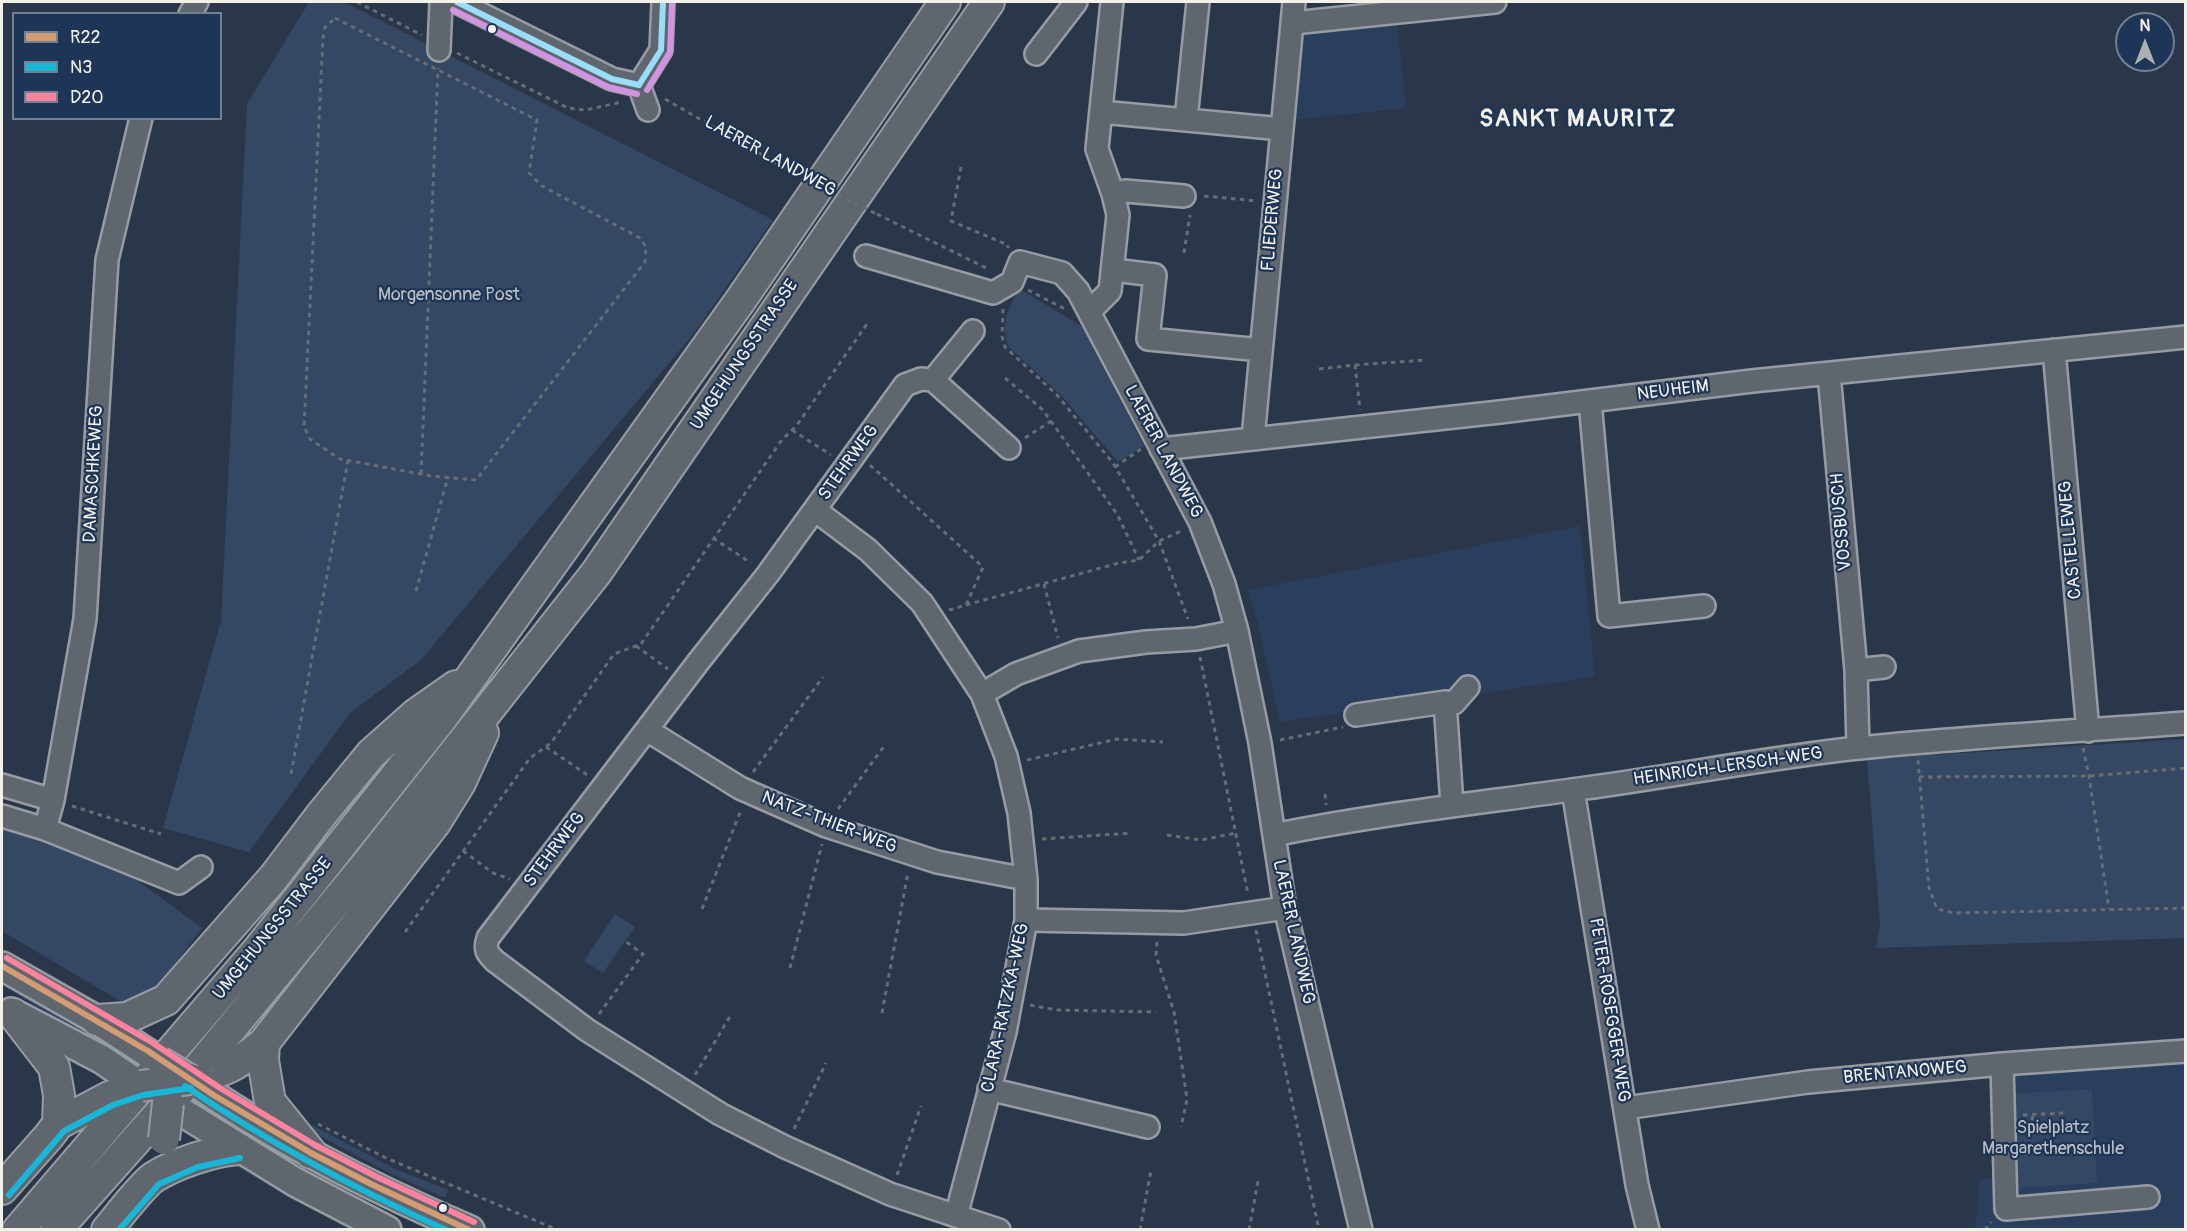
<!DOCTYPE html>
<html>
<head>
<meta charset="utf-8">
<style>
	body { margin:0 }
	#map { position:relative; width:2187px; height:1231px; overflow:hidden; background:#2a374a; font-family:Pangolin,sans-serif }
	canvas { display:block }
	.frame { position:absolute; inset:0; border:3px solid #f4f1e8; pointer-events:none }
	.legend { position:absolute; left:12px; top:12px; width:210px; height:108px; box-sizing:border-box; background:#1d3557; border:2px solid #738091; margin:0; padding:8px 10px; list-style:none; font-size:18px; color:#f4f1e8 }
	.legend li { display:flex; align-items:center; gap:12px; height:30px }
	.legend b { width:30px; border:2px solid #738091 }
	.north { position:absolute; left:2115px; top:12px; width:60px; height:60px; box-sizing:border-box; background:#1d3557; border:2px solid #738091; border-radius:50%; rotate:0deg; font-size:16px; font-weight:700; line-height:24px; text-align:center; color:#f4f1e8 }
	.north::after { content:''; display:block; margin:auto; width:21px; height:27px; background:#adb0b1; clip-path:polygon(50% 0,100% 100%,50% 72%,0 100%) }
</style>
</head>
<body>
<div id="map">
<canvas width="2187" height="1231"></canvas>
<div class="frame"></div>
<ul class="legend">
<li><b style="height:8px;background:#d39c74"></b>R22</li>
<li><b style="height:8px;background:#1ab6d8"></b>N3</li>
<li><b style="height:8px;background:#fc829e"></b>D20</li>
</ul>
<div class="north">N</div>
</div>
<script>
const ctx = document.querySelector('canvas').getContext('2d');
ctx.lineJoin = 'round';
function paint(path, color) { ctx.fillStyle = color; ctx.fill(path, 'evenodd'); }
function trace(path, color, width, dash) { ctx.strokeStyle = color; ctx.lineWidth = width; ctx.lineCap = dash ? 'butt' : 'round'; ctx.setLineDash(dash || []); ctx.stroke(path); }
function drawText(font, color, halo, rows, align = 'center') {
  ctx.font = font + ' Pangolin,sans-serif'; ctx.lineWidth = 4.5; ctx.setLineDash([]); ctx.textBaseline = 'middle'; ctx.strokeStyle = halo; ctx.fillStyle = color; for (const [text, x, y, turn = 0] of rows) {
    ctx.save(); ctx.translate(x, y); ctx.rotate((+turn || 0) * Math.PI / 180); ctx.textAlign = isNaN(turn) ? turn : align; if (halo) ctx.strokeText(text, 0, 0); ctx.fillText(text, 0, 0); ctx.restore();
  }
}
paint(new Path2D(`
	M1397,23L1406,108L1293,120L1302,34Z
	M1580,526L1595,677L1280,722L1258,623L1248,590Z
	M2185,1061V1229L1975,1230L1980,1179L1996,1177V1075Z`), '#2a3f5d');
paint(new Path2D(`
	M309,2H344L773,220L695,332L421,660L350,713L249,852L163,828L221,621L247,104Z
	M1020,289L1083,327L1144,446L1118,462L1062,396L1009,347C999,326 1008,307 1020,289Z
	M2185,739V938L1876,948L1880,923L1867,759Z
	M2,829L51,843L137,880L202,928L171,970L150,992L125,1004L2,931Z
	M615,914L635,927L603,973L584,961Z
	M2,976L114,1042L112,1047L107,1049L2,985Z
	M2092,1089L2097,1183L2015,1188L2010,1094Z
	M294,1120L314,1126L393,1168L448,1190L445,1198L389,1173L305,1128Z
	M230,1162L245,1165L366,1229H349L286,1196Z`), '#344763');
const minor = new Path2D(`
	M457,2L612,79L639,85
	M190,14L197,2
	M1293,23L1495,2
	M439,50L441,2
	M1036,54L1076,2
	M639,85L661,50L663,2
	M639,85L648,110
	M1101,112L1282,129
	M1186,119L1198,2
	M1113,194L1125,191L1184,196
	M866,256L993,293L1012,282L1020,262L1062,273L1078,291L1200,522L1224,584L1237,631L1260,743L1285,908L1361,1230
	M1113,270L1155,275L1148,339L1261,350
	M1089,312L1110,291L1118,215L1113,194L1097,149L1112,2
	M2054,350L2088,731
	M1829,374L1856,670L1858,748
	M933,380L973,331
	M1590,401L1609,616L1704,606
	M1253,438L1294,2
	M1161,449L1500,412L1752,381L2186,337
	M815,510L868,550L922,603L982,694L1006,756L1019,813L1026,879V920L1005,1032L956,1216
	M1856,670L1884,667
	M982,694L1016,674L1079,651L1146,642L1196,639L1237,631
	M1445,702L1452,805
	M1356,715L1445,702L1454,703L1468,687
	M647,730L740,788L826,826L937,862L1026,879
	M2,785L53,800
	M1573,790L1637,1185L1648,1230
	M2,816L45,829L179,883L201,867
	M45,829L53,800L85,619L107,260L141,118
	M1274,835C1372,815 1471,804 1571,790C1667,778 1762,758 1859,748C1967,737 2077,731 2186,723
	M1026,920L1184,923L1285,908
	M2002,1064L2006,1209L2148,1197
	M989,1089L1148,1127
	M1625,1108L1808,1082L2002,1064L2186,1051
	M999,1230L890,1194L785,1147L720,1114L587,1030L495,961C487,953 484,950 488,938L699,661L768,574L905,385L921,379L933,380L1009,448`);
const major = new Path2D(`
	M2,966L97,1020L160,1061
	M11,1012L101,1059L141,1086
	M190,1079C275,1139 374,1189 470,1230
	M185,1114L295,1182L387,1230`);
const highway = new Path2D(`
	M13,1014L54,1067L59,1095L58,1124
	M97,1020L127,1018L166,1000L274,877L321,815L371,754L416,714L456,686
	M264,1043L263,1060L270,1102L311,1153
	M190,1079C225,1072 236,1066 264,1043L435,823L460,783L483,733
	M2,1189L49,1136L58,1124L109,1097L137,1087
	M18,1230L257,951L441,719L740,301L945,2
	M56,1230L177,1094L366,865L596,573L989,2
	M107,1230C118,1217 142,1185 154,1177C177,1163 212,1151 239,1149`);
trace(minor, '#979ca3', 26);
trace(major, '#979ca3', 32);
trace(highway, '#979ca3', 34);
trace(new Path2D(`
	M357,2L422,35
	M335,18L537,120L529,173L542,186L640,238L646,247L645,262L476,480L431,476L340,459L310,439L304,427L323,38L325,27Z
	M457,53L568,108L586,110L617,103L622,100
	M665,99L797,175
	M961,167L951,221L1008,245V248
	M1204,196L1257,201
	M877,214L988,269
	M1184,253L1190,215
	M1028,290L1065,309
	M1003,309L1002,336L1005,347L1057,395L1113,463L1159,541L1188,619
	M1355,365L1426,360
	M1319,369L1355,365L1360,410
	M1005,378L1043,410L1117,514L1139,560
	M792,430L831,455
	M1025,438L1051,421
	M870,465L983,567L966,605L949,610
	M1115,467L1141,449
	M421,474L438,68
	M713,538L751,563
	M1044,584L1058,638
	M416,591L448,477
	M966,605L1119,563L1139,560L1159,541L1183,530
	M636,646L668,669
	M1200,657L1248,894
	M1280,740L1343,727
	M546,747L589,776
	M2083,748L2089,776L2109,909
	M1027,760L1117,739L1163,742
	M1918,760L1929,888L1937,909L1954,913L2186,908
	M753,772L823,677
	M291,774L348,460
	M1919,777L2089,776L2186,768
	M1325,794L1326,805
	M72,806L161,834
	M838,809L885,745
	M1167,835L1201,840L1236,833
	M1042,839L1132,833
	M463,851L493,873L510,879
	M702,909L741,810
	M1256,930L1319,1230
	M405,932L530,758L551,743L614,654L641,644L781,441L797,425L869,321
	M1157,942L1156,955L1174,1012L1187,1099L1181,1127
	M790,968L822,844
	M1030,1005L1056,1010L1156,1012
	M882,1013L908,872
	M599,1014L643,954L625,941
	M695,1075L732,1013
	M2023,1115L2064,1113
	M318,1124L386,1158L558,1230
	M794,1129L826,1063
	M2025,1155L2027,1154L2033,1114
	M897,1175L921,1106
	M1140,1230L1151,1170
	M1249,1230L1258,1181
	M1985,1230L1991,1222`), '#666d76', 3, [4.5, 4.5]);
trace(minor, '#60666e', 21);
trace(major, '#60666e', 27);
trace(highway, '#60666e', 30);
const majorBridge = new Path2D(`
	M160,1061L190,1079`);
const highwayBridge = new Path2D(`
	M141,1086L190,1079
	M164,1139L168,1103`);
trace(majorBridge, '#979ca3', 32, []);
trace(highwayBridge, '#979ca3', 34, []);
trace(new Path2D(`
	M806,180L877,214
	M211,1068L220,1073
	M109,1097L144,1118`), '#666d76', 3, [4.5, 4.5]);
trace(majorBridge, '#60666e', 27);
trace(highwayBridge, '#60666e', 30);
trace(new Path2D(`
	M2,966L148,1051L215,1096L311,1153L373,1185L469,1230`), '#d39c74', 6);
trace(new Path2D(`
	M185,1086C268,1142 355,1189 446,1230
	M9,1195L64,1131L113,1105L143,1095L191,1088
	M119,1230L159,1184L198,1167L240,1158`), '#1ab6d8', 6);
trace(new Path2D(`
	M7,958L153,1043L220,1088L315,1145L377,1177L474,1222`), '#fc829e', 6);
trace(new Path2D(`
	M457,2L612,79L639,85
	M639,85L661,50L663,2`), '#99def9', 6);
trace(new Path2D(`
	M453,10L608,87L637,94
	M647,90L670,52L672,2`), '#d293e0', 6);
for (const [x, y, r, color] of [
	[492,29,5,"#f4f1e8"],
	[443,1208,5,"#f4f1e8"]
]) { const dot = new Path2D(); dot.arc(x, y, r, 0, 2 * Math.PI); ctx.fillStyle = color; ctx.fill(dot); trace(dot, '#1d3557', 2); }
drawText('18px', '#f4f1e8', '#1d3557', [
	["LAERER LANDWEG",770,157,29],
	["FLIEDERWEG",1273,220,-85],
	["UMGEHUNGSSTRASSE",745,355,-56],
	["NEUHEIM",1673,391,-7],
	["LAERER LANDWEG",1163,452,62],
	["STEHRWEG",849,463,-54],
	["DAMASCHKEWEG",94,474,-87],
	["VOSSBUSCH",1842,522,-95],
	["CASTELLEWEG",2071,540,-95],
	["HEINRICH-LERSCH-WEG",1728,767,-8],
	["NATZ-THIER-WEG",829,823,21],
	["STEHRWEG",555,850,-53],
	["UMGEHUNGSSTRASSE",273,929,-51],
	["LAERER LANDWEG",1293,932,78],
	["CLARA-RATZKA-WEG",1006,1008,-78],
	["PETER-ROSEGGER-WEG",1609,1010,81],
	["BRENTANOWEG",1905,1073,-5]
]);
drawText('18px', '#bbbfc1', '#1d3557', [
	["Morgensonne Post",449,295],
	["Spielplatz",2053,1128],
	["Margarethenschule",2053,1149]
]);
ctx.letterSpacing = '1.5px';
drawText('bold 24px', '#f4f1e8', '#1d3557', [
	["SANKT MAURITZ",1578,120]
]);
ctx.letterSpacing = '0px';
</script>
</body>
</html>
